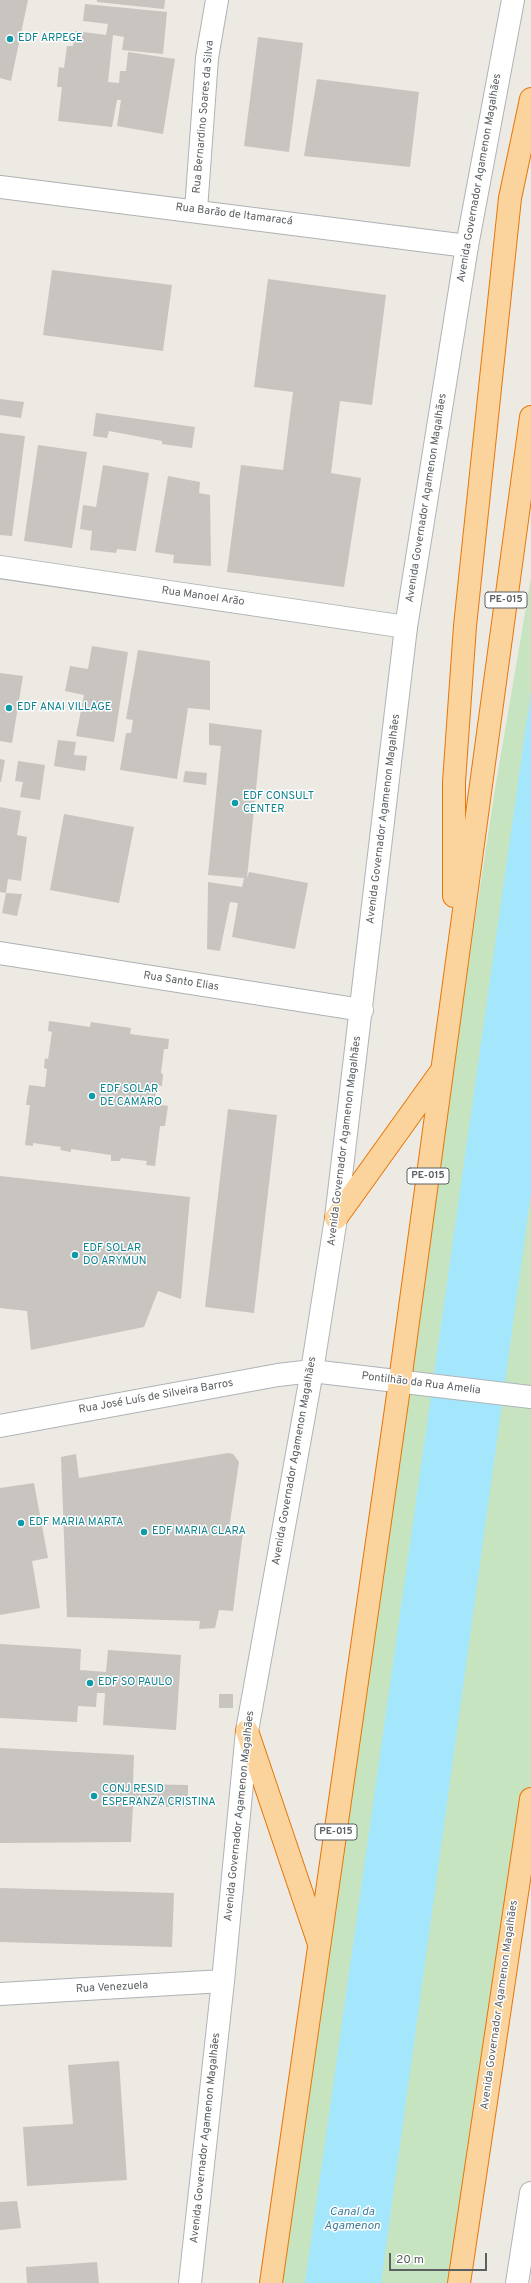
<!DOCTYPE html>
<html>
<head>
<meta charset="utf-8">
<style>
	body { margin:0 }
	#map { position:relative; width:531px; height:2283px; overflow:hidden; background:#ede9e3; font-family:Overpass,sans-serif }
	canvas { display:block }
	.scale { position:absolute; left:389px; top:2253px; width:98px; height:18px; box-sizing:border-box; border:2px solid #5b6063; border-top:0; padding-left:5px; font-size:12px; line-height:14px; white-space:nowrap; color:#5b6063; -webkit-text-stroke:3px #fff; paint-order:stroke }
</style>
</head>
<body>
<div id="map">
<canvas width="531" height="2283"></canvas>
<div class="scale">20 m</div>
</div>
<script>
const ctx = document.querySelector('canvas').getContext('2d');
ctx.lineJoin = 'round';
function paint(path, color) { ctx.fillStyle = color; ctx.fill(path, 'evenodd'); }
function trace(path, color, width, dash) { ctx.strokeStyle = color; ctx.lineWidth = width; ctx.lineCap = dash ? 'butt' : 'round'; ctx.setLineDash(dash || []); ctx.stroke(path); }
function drawText(font, color, halo, rows, align = 'center') {
  ctx.font = font + ' Overpass,sans-serif'; ctx.lineWidth = 3; ctx.setLineDash([]); ctx.textBaseline = 'middle'; ctx.strokeStyle = halo; ctx.fillStyle = color; for (const [text, x, y, turn = 0] of rows) {
    ctx.save(); ctx.translate(x, y); ctx.rotate((+turn || 0) * Math.PI / 180); ctx.textAlign = isNaN(turn) ? turn : align; if (halo) ctx.strokeText(text, 0, 0); ctx.fillText(text, 0, 0); ctx.restore();
  }
}
paint(new Path2D(`
	M531,578V1799L459,2283H271L319,1945L495,789Z`), '#c7e4c0');
paint(new Path2D(`
	M531,691V1193L381,2283H305Z`), '#a4e7fc');
paint(new Path2D(`
	M0,0H28L11,81L0,78Z
	M97,0H165L164,9L97,2Z
	M85,4L167,12L163,54L122,50L124,37L113,35L108,82L119,83L120,71H126L128,52L175,59L163,134L117,126L121,100H117L112,127L58,121L62,87H57L59,67L64,68L67,46H73L75,31L106,35L108,24L83,21Z
	M258,37L303,43L289,152L244,146Z
	M317,79L419,92L410,167L304,156Z
	M52,270L172,285L163,351L43,335Z
	M268,279L386,295L372,405L340,401L331,473L361,478L344,587L227,572L241,465L283,470L293,392L254,387Z
	M0,399L24,402L21,418L0,415Z
	M96,413L195,427L192,448L162,444V441L109,431L107,438L93,436Z
	M0,433L25,436L12,536L0,535Z
	M38,445L87,452L72,548L24,541Z
	M103,465L149,473L136,551L117,549L116,553L90,550L92,531L80,529L83,505L96,507Z
	M168,476L200,482L199,493L210,495L211,566L173,563L174,555L155,552Z
	M92,646L128,652L114,742L76,736L84,695L65,691L70,666L88,669Z
	M138,650L210,661V710L188,708L177,779L120,770L126,733H131L133,720L126,719Z
	M0,673L23,676L12,743L0,741Z
	M209,723L262,730L247,878L249,872L308,883L295,949L232,937L238,903L230,902L220,951L207,949L208,882L242,887L244,878L208,875L221,746L209,745Z
	M58,740L76,742L74,755L87,756L85,771L54,766Z
	M0,759L5,760L1,782H0Z
	M18,761L45,765L40,800L20,797L23,782L15,781Z
	M185,771L207,773L206,785L183,782Z
	M0,807L21,811L17,835L27,837L21,881L8,879L6,893L0,892Z
	M64,814L134,827L119,903L50,890Z
	M6,893L22,894L17,916L2,913Z
	M49,1021L90,1027L91,1022L131,1028L130,1034L169,1039L168,1049H164L161,1073L163,1074L162,1086L157,1085L154,1104L168,1106L165,1126H160L155,1166L146,1165L147,1161L121,1158L120,1161H111V1155L71,1149V1152L60,1150L61,1147L33,1143V1146L25,1145L30,1105H26L29,1085L45,1087L47,1069L44,1068L45,1058L48,1059L52,1032L48,1031Z
	M228,1109L277,1115L254,1313L205,1307Z
	M0,1176L190,1197L181,1299L158,1291L144,1327L31,1350L27,1311L0,1308Z
	M228,1453L233,1454L239,1462L229,1529L243,1532L233,1611L219,1610L215,1628L199,1629L200,1621L67,1617L61,1457L76,1454L79,1478Z
	M34,1483L48,1558L32,1561L40,1608L0,1615V1488Z
	M0,1644L81,1649L80,1670L106,1672L108,1650L181,1655L176,1730L103,1725L105,1693H97L96,1707L78,1706L77,1722L0,1718Z
	M219,1694H233V1708H219Z
	M0,1748L134,1755L133,1784L188,1785V1807L133,1806L131,1842L0,1843Z
	M0,1888L174,1893L172,1947L0,1942Z
	M119,2061L127,2180L27,2186L23,2127L73,2124L68,2065Z
	M17,2201L21,2228L0,2230V2202Z
	M97,2262L99,2283H27L26,2267Z`), '#c8c4c0');
const minor = new Path2D(`
	M0,187L467,246
	M196,210L207,58L217,0
	M0,567L406,627
	M0,953L362,1010
	M0,1994L223,1981`);
const secondary = new Path2D(`
	M0,1426L278,1375L312,1371L531,1397
	M190,2283L223,1981L247,1731L312,1371L336,1218L406,627L467,246L513,0
	M517,2283L531,2193`);
const trunk = new Path2D(`
	M454,896V782L465,626L510,198L531,99
	M336,1218L440,1073
	M247,1731L318,1941
	M271,2283L400,1381L531,417
	M459,2283L531,1799`);
trace(minor, '#aeb2b5', 24);
trace(secondary, '#afb4b8', 24);
trace(trunk, '#e87608', 24);
trace(minor, '#fff', 22);
trace(secondary, '#fff', 22);
trace(trunk, '#fad49c', 22);
for (const [x, y, r, color] of [
	[10,39,4,"#0f9aa8"],
	[9,708,4,"#0f9aa8"],
	[235,803,4,"#0f9aa8"],
	[92,1096,4,"#0f9aa8"],
	[75,1255,4,"#0f9aa8"],
	[21,1523,4,"#0f9aa8"],
	[144,1532,4,"#0f9aa8"],
	[90,1683,4,"#0f9aa8"],
	[94,1796,4,"#0f9aa8"]
]) { const dot = new Path2D(); dot.arc(x, y, r, 0, 2 * Math.PI); ctx.fillStyle = color; ctx.fill(dot); trace(dot, '#fff', 1.5); }
for (const [x, y, w] of [
	[506,600,42],
	[428,1176,42],
	[336,1832,42]
]) { const box = new Path2D(); box.roundRect(x - w / 2, y - 8, w, 16, 3); ctx.fillStyle = '#fff'; ctx.fill(box); trace(box, '#5b6063', 1); }
drawText('bold 10px', '#5b6063', null, [
	["PE-015",506,600],
	["PE-015",428,1176],
	["PE-015",336,1832]
]);
drawText('11px', '#0d838f', '#fff', [
	["EDF ARPEGE",18,39],
	["EDF ANAI VILLAGE",17,708],
	["EDF CONSULT",243,797],
	["CENTER",243,810],
	["EDF SOLAR",100,1090],
	["DE CAMARO",100,1103],
	["EDF SOLAR",83,1249],
	["DO ARYMUN",83,1262],
	["EDF MARIA MARTA",29,1523],
	["EDF MARIA CLARA",152,1532],
	["EDF SO PAULO",98,1683],
	["CONJ RESID",102,1790],
	["ESPERANZA CRISTINA",102,1803]
], 'left');
drawText('11px', '#5b6063', '#fff', [
	["Rua Bernardino Soares da Silva",204,117,-85],
	["Avenida Governador Agamenon Magalhães",480,178,-80],
	["Rua Barão de Itamaracá",234,215,7],
	["Avenida Governador Agamenon Magalhães",427,498,-81],
	["Rua Manoel Arão",203,597,8],
	["Avenida Governador Agamenon Magalhães",384,819,-83],
	["Rua Santo Elias",181,982,9],
	["Avenida Governador Agamenon Magalhães",345,1141,-83],
	["Pontilhão da Rua Amelia",421,1384,7],
	["Rua José Luís de Silveira Barros",156,1397,-10],
	["Avenida Governador Agamenon Magalhães",295,1461,-80],
	["Avenida Governador Agamenon Magalhães",240,1816,-84],
	["Rua Venezuela",112,1988,-3],
	["Avenida Governador Agamenon Magalhães",500,2005,-82],
	["Avenida Governador Agamenon Magalhães",206,2138,-84]
]);
drawText('italic 12px', '#3c7e9c', '#fff', [
	["Canal da",352,2213],
	["Agamenon",352,2227]
]);
</script>
</body>
</html>
